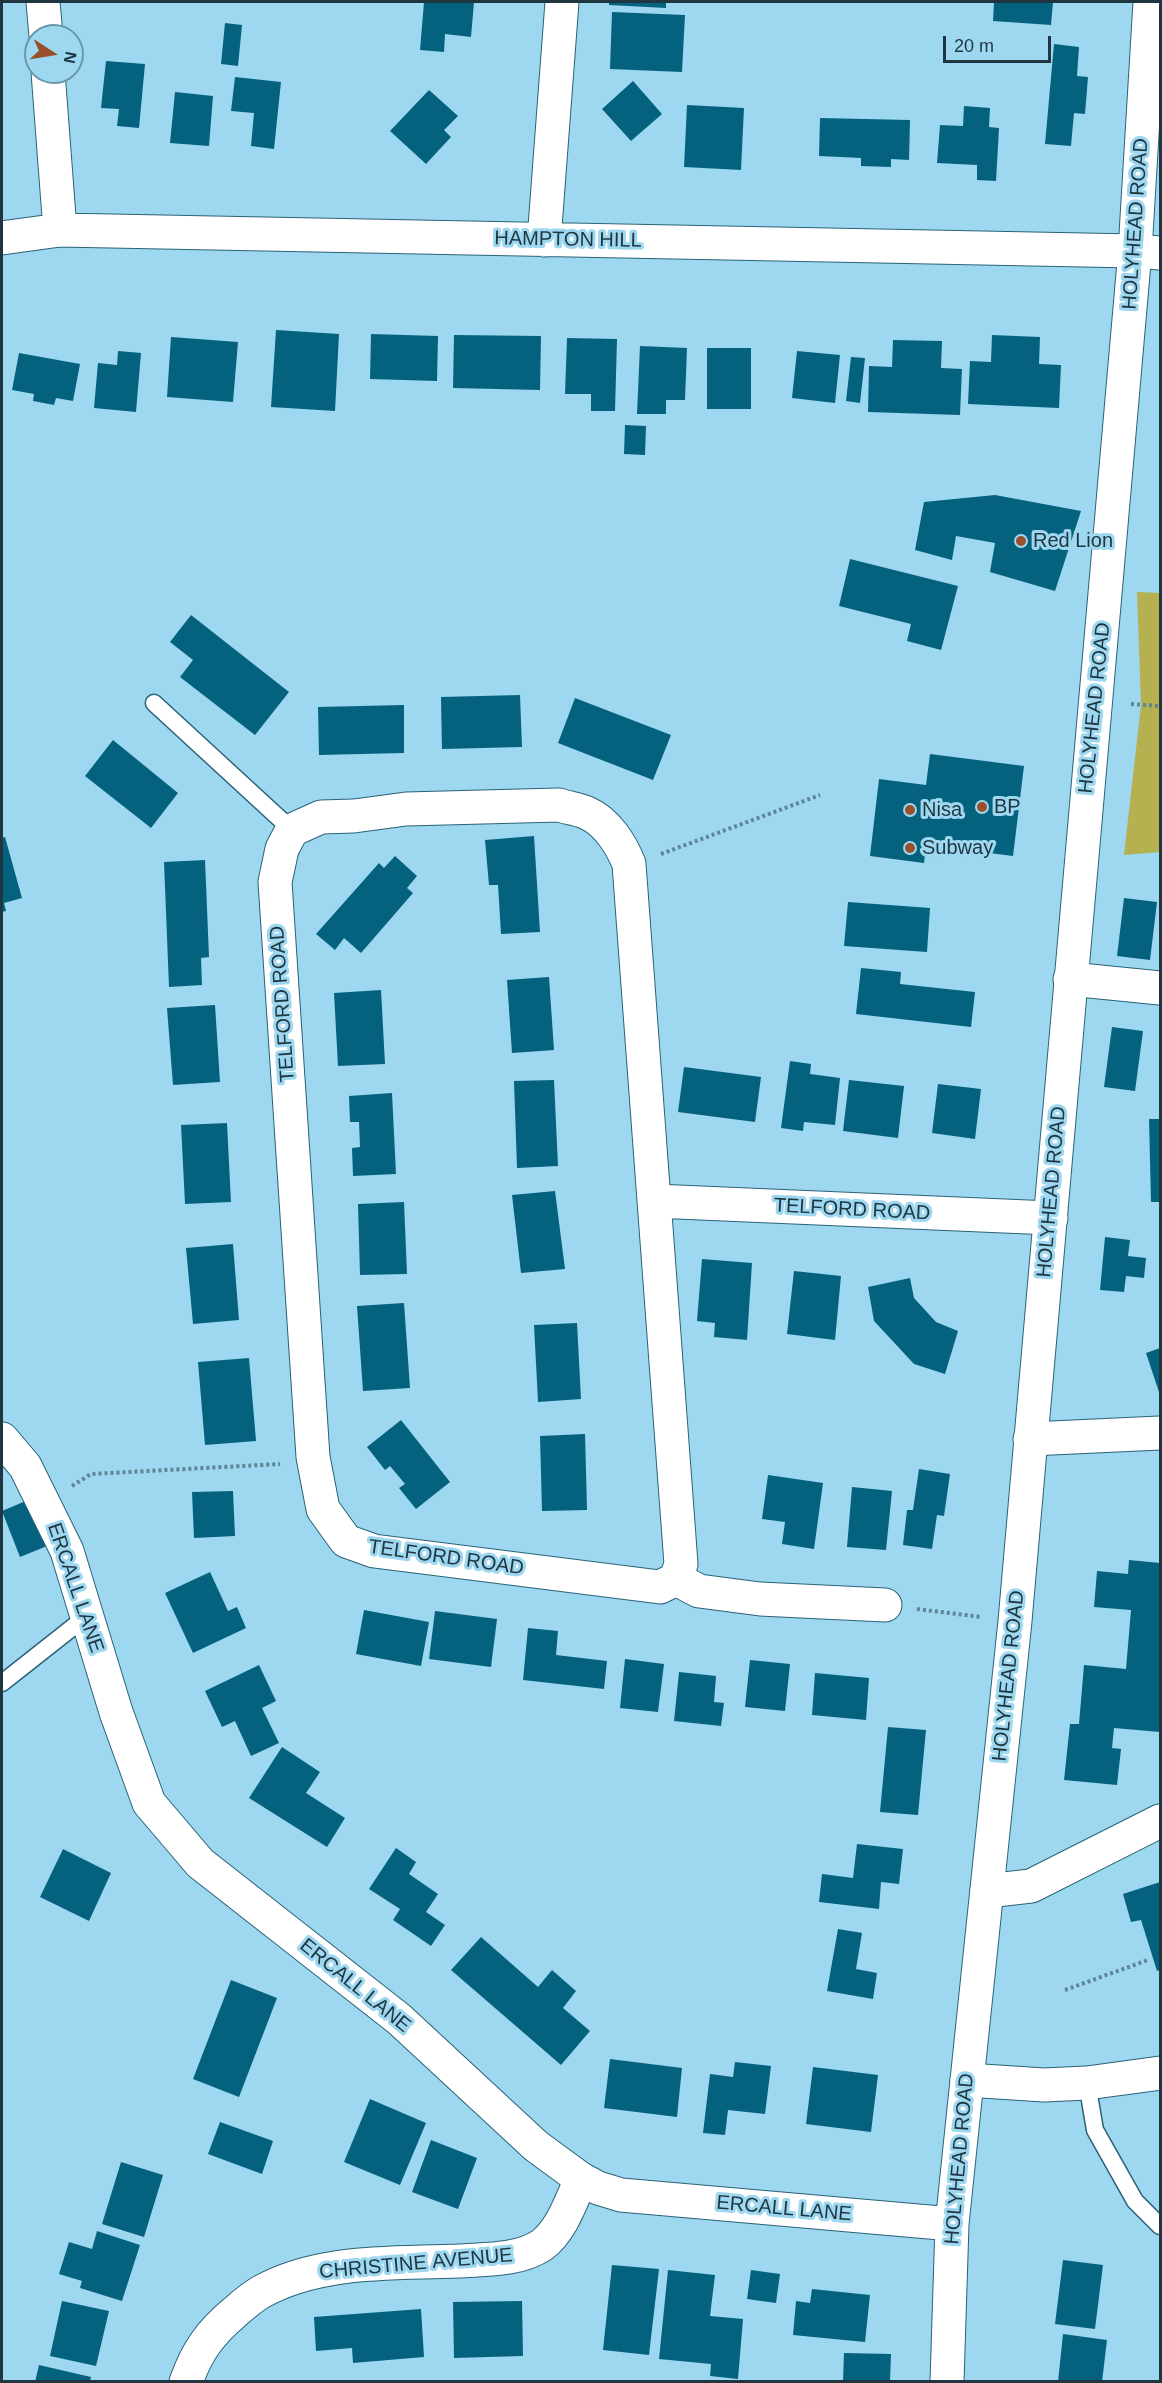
<!DOCTYPE html>
<html>
<head>
<meta charset="utf-8">
<style>
	body { margin:0 }
	#map { position:relative; width:1162px; height:2383px; overflow:hidden; background:#9ed7f0; font-family:Arial,sans-serif }
	canvas { display:block }
	.frame { position:absolute; inset:0; border:3px solid #1f3640; pointer-events:none }
	.north { position:absolute; left:24px; top:24px; width:60px; height:60px; box-sizing:border-box; background:#9ed7f0; border:2px solid #6b97aa; border-radius:50%; rotate:102deg; font-size:16px; font-weight:700; line-height:24px; text-align:center; color:#1f3640 }
	.north::after { content:''; display:block; margin:auto; width:21px; height:27px; background:#97502a; clip-path:polygon(50% 0,100% 100%,50% 72%,0 100%) }
	.scale { position:absolute; left:943px; top:36px; width:108px; height:27px; box-sizing:border-box; border:3px solid #1f3640; border-top:0; padding-left:8px; font-size:18px; line-height:21px; white-space:nowrap; color:#1f3640; -webkit-text-stroke:4px #9ed7f0; paint-order:stroke }
</style>
</head>
<body>
<div id="map">
<canvas width="1162" height="2383"></canvas>
<div class="frame"></div>
<div class="north">N</div>
<div class="scale">20 m</div>
</div>
<script>
const ctx = document.querySelector('canvas').getContext('2d');
ctx.lineJoin = 'round';
function paint(path, color) { ctx.fillStyle = color; ctx.fill(path, 'evenodd'); }
function trace(path, color, width, dash) { ctx.strokeStyle = color; ctx.lineWidth = width; ctx.lineCap = dash ? 'butt' : 'round'; ctx.setLineDash(dash || []); ctx.stroke(path); }
function drawText(font, color, halo, rows, align = 'center') {
  ctx.font = font + ' Arial,sans-serif'; ctx.lineWidth = 6; ctx.setLineDash([]); ctx.textBaseline = 'middle'; ctx.strokeStyle = halo; ctx.fillStyle = color; for (const [text, x, y, turn = 0] of rows) {
    ctx.save(); ctx.translate(x, y); ctx.rotate((+turn || 0) * Math.PI / 180); ctx.textAlign = isNaN(turn) ? turn : align; if (halo) ctx.strokeText(text, 0, 0); ctx.fillText(text, 0, 0); ctx.restore();
  }
}
paint(new Path2D(`
	M1137,592L1160,593V852L1124,855L1141,705Z`), '#b5b150');
paint(new Path2D(`
	M424,2H474L471,37L445,34L444,52L420,50Z
	M609,2H666V8L609,5Z
	M994,2H1053L1051,25L993,21Z
	M612,12L685,15L682,72L610,69Z
	M225,23L242,25L238,66L221,64Z
	M1054,44L1079,47L1077,76L1088,77L1085,114L1074,113L1071,146L1045,144Z
	M106,61L145,64L139,128L117,126L119,109L101,108Z
	M235,77L281,82L274,149L251,146L254,113L231,111Z
	M633,81L662,114L631,141L602,109Z
	M429,90L458,116L444,130L451,137L426,164L390,131Z
	M175,92L213,96L209,146L170,143Z
	M687,105L744,108L741,170L684,167Z
	M964,106L990,108L989,127L999,128L996,181L977,180V165L937,163L940,125L963,126Z
	M820,118L910,120L909,160L891,159V167L861,166V158L819,156Z
	M276,330L339,334L335,411L271,407Z
	M371,334L438,336L437,381L370,379Z
	M454,335L541,336L540,390L453,388Z
	M992,335L1040,337L1039,364L1061,365L1059,408L968,404L970,361L991,362Z
	M171,337L238,342L233,402L167,397Z
	M567,338L617,339L615,411H591V394H565Z
	M893,340L942,341L941,368L962,369L960,415L868,412L869,366L892,367Z
	M640,346L687,348L685,400H666V414H637Z
	M707,348H751V409H707Z
	M118,351L141,353L136,412L94,408L98,363L117,365Z
	M797,351L840,355L835,403L792,398Z
	M19,353L80,364L73,401L56,398L54,405L33,401L34,394L12,390Z
	M851,357L865,358L860,403L846,401Z
	M625,425L646,426L645,455L624,454Z
	M995,495L1081,511L1055,591L990,572L995,543L956,536L952,560L915,550L924,502Z
	M850,559L958,586L941,650L907,641L911,624L839,606Z
	M191,615L289,692L255,735L180,677L193,660L170,642Z
	M520,695L522,747L442,749L441,697Z
	M575,698L671,735L653,780L558,743Z
	M404,705V753L319,755L318,707Z
	M113,740L178,793L151,828L85,776Z
	M930,754L1024,766L1013,856L926,845L924,863L870,856L879,779L926,785Z
	M534,836L540,932L501,934L498,885H489L485,840Z
	M5,837L22,898L4,903L6,911L2,912V838Z
	M395,856L417,876L407,888L413,893L361,953L344,938L335,950L316,934L379,863L384,868Z
	M205,860L209,957L201,958L202,985L169,987L164,862Z
	M1124,898L1157,902L1150,960L1117,956Z
	M848,902L930,908L927,952L844,946Z
	M861,968L901,972L900,984L975,992L971,1027L856,1014Z
	M549,977L554,1050L512,1053L507,980Z
	M381,990L385,1064L338,1066L334,993Z
	M215,1005L220,1082L173,1085L167,1008Z
	M1112,1027L1143,1031L1135,1091L1104,1087Z
	M790,1061L811,1064L810,1074L840,1078L835,1125L804,1122L803,1131L781,1128Z
	M684,1067L761,1077L755,1122L678,1112Z
	M554,1080L558,1166L517,1168L514,1081Z
	M849,1080L904,1086L898,1138L843,1131Z
	M938,1084L981,1089L975,1139L932,1133Z
	M392,1093L396,1174L353,1176L352,1148L360,1147L359,1122H350L349,1096Z
	M1149,1119H1160V1202H1151Z
	M227,1123L231,1202L185,1204L181,1125Z
	M555,1191L565,1269L521,1273L512,1195Z
	M404,1202L407,1274L360,1275L358,1204Z
	M1105,1237L1130,1240L1128,1256L1146,1258L1144,1278L1126,1276L1124,1292L1100,1290Z
	M233,1244L239,1320L193,1324L186,1248Z
	M702,1259L752,1263L747,1340L714,1337L715,1323L697,1321Z
	M794,1271L841,1276L835,1340L787,1334Z
	M910,1278L914,1298L936,1322L958,1331L945,1374L914,1364L874,1321L868,1287Z
	M404,1303L410,1388L363,1391L357,1306Z
	M577,1323L581,1399L538,1402L534,1325Z
	M1160,1348V1395L1146,1353Z
	M249,1358L256,1441L205,1445L198,1362Z
	M401,1420L450,1482L416,1509L399,1488L405,1484L390,1466L385,1470L367,1447Z
	M585,1434L587,1510L542,1511L540,1436Z
	M919,1469L950,1474L944,1516L937,1515L932,1549L903,1545L907,1510H913Z
	M768,1475L823,1483L814,1549L782,1544L785,1522L762,1519Z
	M852,1487L892,1491L886,1550L847,1547Z
	M233,1491L235,1536L194,1538L192,1492Z
	M28,1500L47,1546L20,1557L2,1511Z
	M1129,1560L1160,1563L1159,1620H1160V1732L1114,1728L1112,1748L1121,1749L1117,1785L1064,1780L1070,1724H1079L1084,1665L1126,1669L1131,1610L1094,1607L1097,1571L1128,1574Z
	M210,1572L228,1611L237,1607L246,1628L193,1653L165,1593Z
	M364,1610L429,1622L421,1666L356,1654Z
	M435,1611L497,1619L491,1667L429,1659Z
	M528,1628L558,1631L556,1655L607,1661L604,1689L523,1680Z
	M625,1659L664,1664L658,1712L620,1708Z
	M750,1660L790,1664L785,1711L745,1707Z
	M259,1665L276,1701L262,1708L279,1743L251,1756L235,1721L222,1727L205,1691Z
	M679,1672L716,1676L714,1702L724,1703L721,1726L674,1721Z
	M815,1673L869,1678L866,1720L812,1715Z
	M888,1727L926,1730L918,1815L880,1812Z
	M282,1747L320,1772L306,1793L345,1818L327,1847L249,1798Z
	M857,1844L903,1849L899,1884L881,1882L879,1909L819,1902L822,1874L853,1878Z
	M396,1848L416,1862L409,1874L438,1894L426,1912L445,1925L431,1946L393,1920L400,1909L369,1889Z
	M63,1849L111,1873L89,1921L40,1897Z
	M1160,1882V1970L1157,1971L1141,1920L1131,1922L1123,1894Z
	M838,1929L862,1933L856,1969L877,1973L873,1999L827,1991Z
	M481,1937L538,1987L552,1970L576,1991L563,2008L590,2031L561,2065L451,1970Z
	M231,1980L277,1998L239,2097L193,2079Z
	M610,2059L682,2068L677,2117L604,2108Z
	M735,2062L771,2066L765,2114L728,2110L725,2135L703,2133L710,2074L733,2077Z
	M813,2067L878,2075L871,2132L806,2124Z
	M370,2099L426,2123L400,2185L344,2162Z
	M220,2122L273,2141L262,2174L208,2154Z
	M431,2140L477,2158L458,2209L412,2192Z
	M121,2162L163,2175L144,2237L102,2224Z
	M97,2231L140,2245L122,2301L80,2288L82,2281L59,2274L69,2242L92,2249Z
	M1063,2260L1103,2265L1095,2329L1055,2324Z
	M612,2265L659,2269L649,2355L603,2350Z
	M668,2270L715,2275L710,2316L743,2319L738,2379L710,2376L711,2364L659,2359Z
	M751,2270L780,2274L776,2303L747,2299Z
	M812,2289L870,2295L865,2342L793,2335L796,2301L810,2303Z
	M62,2301L109,2311L96,2366L50,2356Z
	M522,2301L523,2356L454,2358L453,2302Z
	M421,2309L424,2357L353,2363L352,2348L316,2351L314,2317Z
	M1063,2334L1107,2340L1102,2382H1058Z
	M844,2353L891,2354L890,2382H843Z
	M39,2365L91,2377L90,2382H35Z`), '#05627f');
const lane = new Path2D(`
	M154,703L292,830
	M2,1683L87,1616
	M1087,2083L1095,2130L1135,2201L1160,2226`);
const street = new Path2D(`
	M43,2L46,36
	M48,72L60,230
	M2,238L60,230L1135,251L1160,253
	M544,240L562,2
	M559,805C568,808 578,809 587,813C607,822 621,844 629,864L681,1564L676,1579L660,1587L374,1551L346,1541L323,1509L313,1457L275,882L282,849L292,830L321,817L354,816L406,809Z
	M1070,979L1160,988
	M654,1201L1051,1218
	M1030,1439L1160,1433
	M676,1579L699,1591L760,1599L885,1605
	M987,1891L1031,1886L1160,1821
	M967,2080L1044,2085L1087,2083L1160,2073
	M186,2382C197,2351 210,2333 235,2312C243,2305 252,2297 261,2292C320,2259 392,2264 458,2261C485,2259 518,2261 542,2245C562,2230 571,2201 581,2179`);
const secondary = new Path2D(`
	M2,1439L25,1466L67,1551L116,1712L149,1803L200,1863L399,2019L536,2146L581,2179L598,2188L621,2195L952,2224
	M947,2382L952,2224L1015,1621L1135,251L1150,2`);
trace(lane, '#2a6278', 19);
trace(street, '#2a6278', 35);
trace(secondary, '#2a6278', 35);
trace(new Path2D(`
	M1131,704L1160,706
	M661,854L820,795
	M72,1486L91,1474L280,1464
	M917,1609L981,1617
	M1065,1990L1148,1960`), '#5d8596', 4, [3, 3]);
trace(lane, '#fff', 16);
trace(street, '#fff', 33);
trace(secondary, '#fff', 33);
for (const [x, y, r, color] of [
	[1021,541,6,"#97502a"],
	[982,807,6,"#97502a"],
	[910,810,6,"#97502a"],
	[910,848,6,"#97502a"]
]) { const dot = new Path2D(); dot.arc(x, y, r, 0, 2 * Math.PI); ctx.fillStyle = color; ctx.fill(dot); trace(dot, '#9ed7f0', 2); }
drawText('20px', '#1f3640', '#9ed7f0', [
	["HOLYHEAD ROAD",1136,224,-86],
	["HAMPTON HILL",568,240,1],
	["HOLYHEAD ROAD",1095,708,-84],
	["TELFORD ROAD",283,1004,-94],
	["HOLYHEAD ROAD",1052,1192,-85],
	["TELFORD ROAD",852,1210,3],
	["TELFORD ROAD",446,1558,8],
	["ERCALL LANE",75,1588,71],
	["HOLYHEAD ROAD",1009,1676,-84],
	["ERCALL LANE",355,1986,39],
	["HOLYHEAD ROAD",960,2159,-85],
	["ERCALL LANE",784,2209,5],
	["CHRISTINE AVENUE",416,2264,-5]
]);
drawText('20px', '#1f3640', '#9ed7f0', [
	["Red Lion",1033,541],
	["BP",994,807],
	["Nisa",922,810],
	["Subway",922,848]
], 'left');
</script>
</body>
</html>
